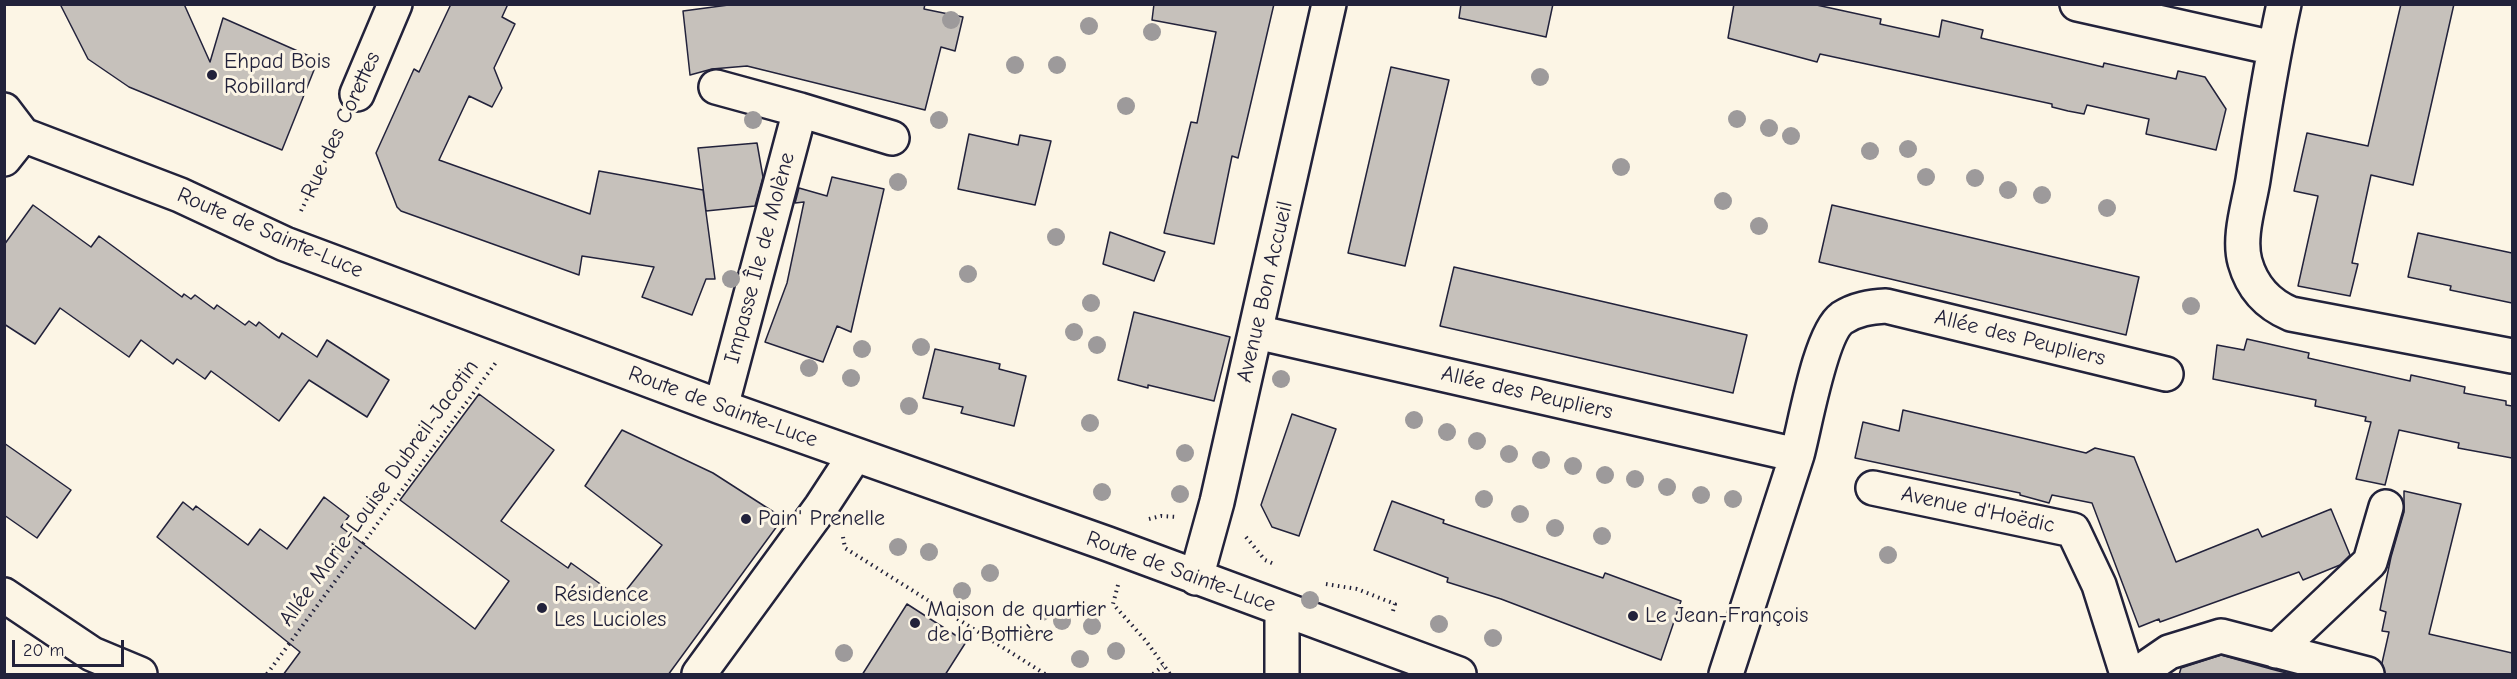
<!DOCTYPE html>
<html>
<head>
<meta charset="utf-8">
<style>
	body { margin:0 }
	#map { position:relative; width:2517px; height:679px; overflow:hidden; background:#fcf5e5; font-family:"Comic Neue",sans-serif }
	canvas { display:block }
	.frame { position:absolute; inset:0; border:6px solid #22223b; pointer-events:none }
	.scale { position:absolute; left:12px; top:640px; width:112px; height:27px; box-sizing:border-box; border:3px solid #22223b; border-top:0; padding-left:8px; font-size:18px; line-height:21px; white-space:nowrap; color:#22223b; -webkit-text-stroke:4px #fcf5e5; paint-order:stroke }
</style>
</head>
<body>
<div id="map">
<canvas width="2517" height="679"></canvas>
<div class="frame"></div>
<div class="scale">20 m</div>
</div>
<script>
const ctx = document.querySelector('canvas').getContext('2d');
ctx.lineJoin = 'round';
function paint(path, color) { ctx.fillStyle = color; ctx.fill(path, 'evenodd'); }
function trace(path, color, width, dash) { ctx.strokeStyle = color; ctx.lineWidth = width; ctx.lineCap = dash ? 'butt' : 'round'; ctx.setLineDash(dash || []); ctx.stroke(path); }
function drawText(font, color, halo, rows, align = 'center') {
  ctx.font = font + ' "Comic Neue",sans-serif'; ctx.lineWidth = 6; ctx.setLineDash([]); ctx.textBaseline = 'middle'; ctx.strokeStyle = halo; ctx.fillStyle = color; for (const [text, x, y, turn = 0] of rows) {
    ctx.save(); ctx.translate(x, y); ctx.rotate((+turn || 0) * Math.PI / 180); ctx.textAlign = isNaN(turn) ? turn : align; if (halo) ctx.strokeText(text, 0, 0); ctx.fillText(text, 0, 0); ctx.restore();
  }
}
const building = new Path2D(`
	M60,4H184L210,62L223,18L318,60L282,150L129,87L88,59Z
	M451,4H508L502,17L515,24L494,68L502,88L492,107L469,96L439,160L590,214L599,171L703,190L715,279H706L692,315L642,297L654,267L582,256L579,275L401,211L397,207L376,153L414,69L419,72Z
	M736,4H925L924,9L963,17L955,51L941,47L925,110L747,66L712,69L690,75L683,11Z
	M1154,4H1274L1238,158L1232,156L1214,244L1164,233L1191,122L1197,123L1216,32L1152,20Z
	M1461,4H1553L1546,37L1459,18Z
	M1734,4H1812L1881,19L1880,24L1939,37L1942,20L1983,30L1981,38L2103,67L2104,63L2176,79L2178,71L2205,77L2226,109L2216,150L2146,134L2149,119L2087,105L2084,114L2068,111L2052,107V104L1820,54L1817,62L1728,38Z
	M2401,4H2454L2413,185L2371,175L2352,263L2358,264L2350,296L2298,286L2318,196L2294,191L2307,133L2368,146Z
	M1391,67L1449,80L1405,266L1348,253Z
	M969,134L1018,145L1020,135L1051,141L1035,205L958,189Z
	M757,143L763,177L755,206L706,211L698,148Z
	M832,177L884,189L851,332L837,326L823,362L765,342L787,283L804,202L795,203L799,188L827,196Z
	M33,205L91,247L99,236L182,297L184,294L191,299L195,295L214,309L217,305L245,325L249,321L256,326L259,322L279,338L282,333L317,357L327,340L389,380L367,417L309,380L279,421L211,371L205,379L177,359L173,364L141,340L129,357L60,308L35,344L4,324V245Z
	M1832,205L2139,277L2126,335L1819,262Z
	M1110,232L1165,252L1154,281L1103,264Z
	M2418,233L2512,253V303L2450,290L2451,286L2408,277Z
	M1454,267L1747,335L1733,393L1440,326Z
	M1134,312L1230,337L1214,401L1148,385V388L1118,380Z
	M2247,339L2309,353L2308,358L2410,381L2411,375L2465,387L2464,393L2506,401V405L2512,406V458L2458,448L2459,443L2399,430L2385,485L2356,479L2371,422L2365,421L2366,417L2315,406L2316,400L2213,379L2217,345L2244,350Z
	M935,349L1000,364L999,369L1026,376L1014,426L961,413L963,407L923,398Z
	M479,394L554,450L501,521L568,568L571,563L620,598L662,545L585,486L622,430L713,473L783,518L668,675H283L300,652L157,537L183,502L193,510L196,506L248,545L260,529L287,549L324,497L349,516L341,527L475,629L509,581L400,500Z
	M1903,410L2086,453L2095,448L2134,457L2176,562L2258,529L2262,537L2331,509L2350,555L2340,565L2303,580L2299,572L2160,622L2159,619L2139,627L2092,503L2052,495L2049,503L2020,495V493L1855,458L1863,422L1899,431Z
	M1292,414L1336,429L1299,536L1272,527L1261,505Z
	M4,443L71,490L37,538L4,515Z
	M2404,491L2461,504L2429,634L2512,653V675H2385L2382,663L2389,632L2382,631L2386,612L2380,610L2391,557L2404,512Z
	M1392,501L1444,520L1443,523L1603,578L1605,573L1681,601L1661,660L1501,599L1447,582L1448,578L1374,550Z
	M907,604L966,642L945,675H862Z
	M2221,655L2271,669L2294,675H2179L2181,668Z`);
paint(building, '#c6c1bb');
trace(building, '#22223b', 1.5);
const minor = new Path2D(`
	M2077,4L2274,48
	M2284,4C2271,63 2262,121 2253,180C2249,205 2238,237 2245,262C2252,287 2267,304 2291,314L2512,356
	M716,87L800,110L721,407
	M357,94L395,4
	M4,110L23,135L180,195L285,244L721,407L1108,544L1459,674
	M800,110L892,138
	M4,159L23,135
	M1256,332L1797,455C1805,426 1820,334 1842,318C1856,309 1870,307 1886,306L2166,374
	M1873,488L2073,530L2099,585L2127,674
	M1196,578L1217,502L1329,4
	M4,595L92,654L140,674
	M2276,651L2370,562L2386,507
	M699,674L821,507L855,455
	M1282,674V609
	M1726,674L1797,455
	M2137,674L2169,652L2221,636L2367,674`);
trace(minor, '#22223b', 38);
trace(new Path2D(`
	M301,211L342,126
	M1149,519L1161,516L1177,517
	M843,537L845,548L1045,674
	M1246,537L1265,560L1274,564
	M1326,584L1357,589L1395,604L1393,611
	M1118,585L1113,604L1146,641L1170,674
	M267,674L497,361
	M1153,674L1163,666`), '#22223b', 4, [1.5, 4.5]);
trace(minor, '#fcf5e5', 33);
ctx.fillStyle = '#9d9a9b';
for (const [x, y] of [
	[951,20],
	[1089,26],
	[1152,32],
	[1015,65],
	[1057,65],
	[1540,77],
	[1126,106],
	[1737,119],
	[753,120],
	[939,120],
	[1769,128],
	[1791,136],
	[1908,149],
	[1870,151],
	[1621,167],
	[1926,177],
	[1975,178],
	[898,182],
	[2008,190],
	[2042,195],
	[1723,201],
	[2107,208],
	[1759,226],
	[1056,237],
	[968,274],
	[731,279],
	[1091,303],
	[2191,306],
	[1074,332],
	[1097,345],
	[921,347],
	[862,349],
	[809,368],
	[851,378],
	[1281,379],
	[909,406],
	[1414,420],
	[1090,423],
	[1447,432],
	[1477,441],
	[1185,453],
	[1509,454],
	[1541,460],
	[1573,466],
	[1605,475],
	[1635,479],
	[1667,487],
	[1102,492],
	[1180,494],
	[1701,495],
	[1484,499],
	[1733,499],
	[1520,514],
	[1555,528],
	[1602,536],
	[898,547],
	[929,552],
	[1888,555],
	[990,573],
	[962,591],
	[1310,600],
	[1042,612],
	[1062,621],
	[1439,624],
	[1092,626],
	[1493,638],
	[1116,651],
	[844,653],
	[1080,659]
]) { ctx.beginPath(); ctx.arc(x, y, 9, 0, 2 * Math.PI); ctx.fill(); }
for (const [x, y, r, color] of [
	[212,75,6,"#22223b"],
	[746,519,6,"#22223b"],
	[542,608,6,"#22223b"],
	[1633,616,6,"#22223b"],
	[915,623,6,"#22223b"]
]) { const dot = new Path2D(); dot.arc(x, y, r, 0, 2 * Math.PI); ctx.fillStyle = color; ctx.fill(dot); trace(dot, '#fcf5e5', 2); }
drawText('22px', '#22223b', '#fcf5e5', [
	["Ehpad Bois",224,62],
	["Robillard",224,87],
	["Pain' Prenelle",758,519],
	["Résidence",554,595],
	["Les Lucioles",554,620],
	["Maison de quartier",927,610],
	["de la Bottière",927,635],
	["Le Jean-François",1645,616]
], 'left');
drawText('22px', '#22223b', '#fcf5e5', [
	["Rue des Corettes",341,125,-65],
	["Route de Sainte-Luce",270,233,23],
	["Impasse Île de Molène",760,258,-75],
	["Avenue Bon Accueil",1265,292,-77],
	["Allée des Peupliers",2020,338,14],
	["Allée des Peupliers",1527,393,13],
	["Route de Sainte-Luce",723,407,20],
	["Allée Marie-Louise Dubreil-Jacotin",379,493,-54],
	["Avenue d'Hoëdic",1978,510,12],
	["Route de Sainte-Luce",1181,572,20]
]);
</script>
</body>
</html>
